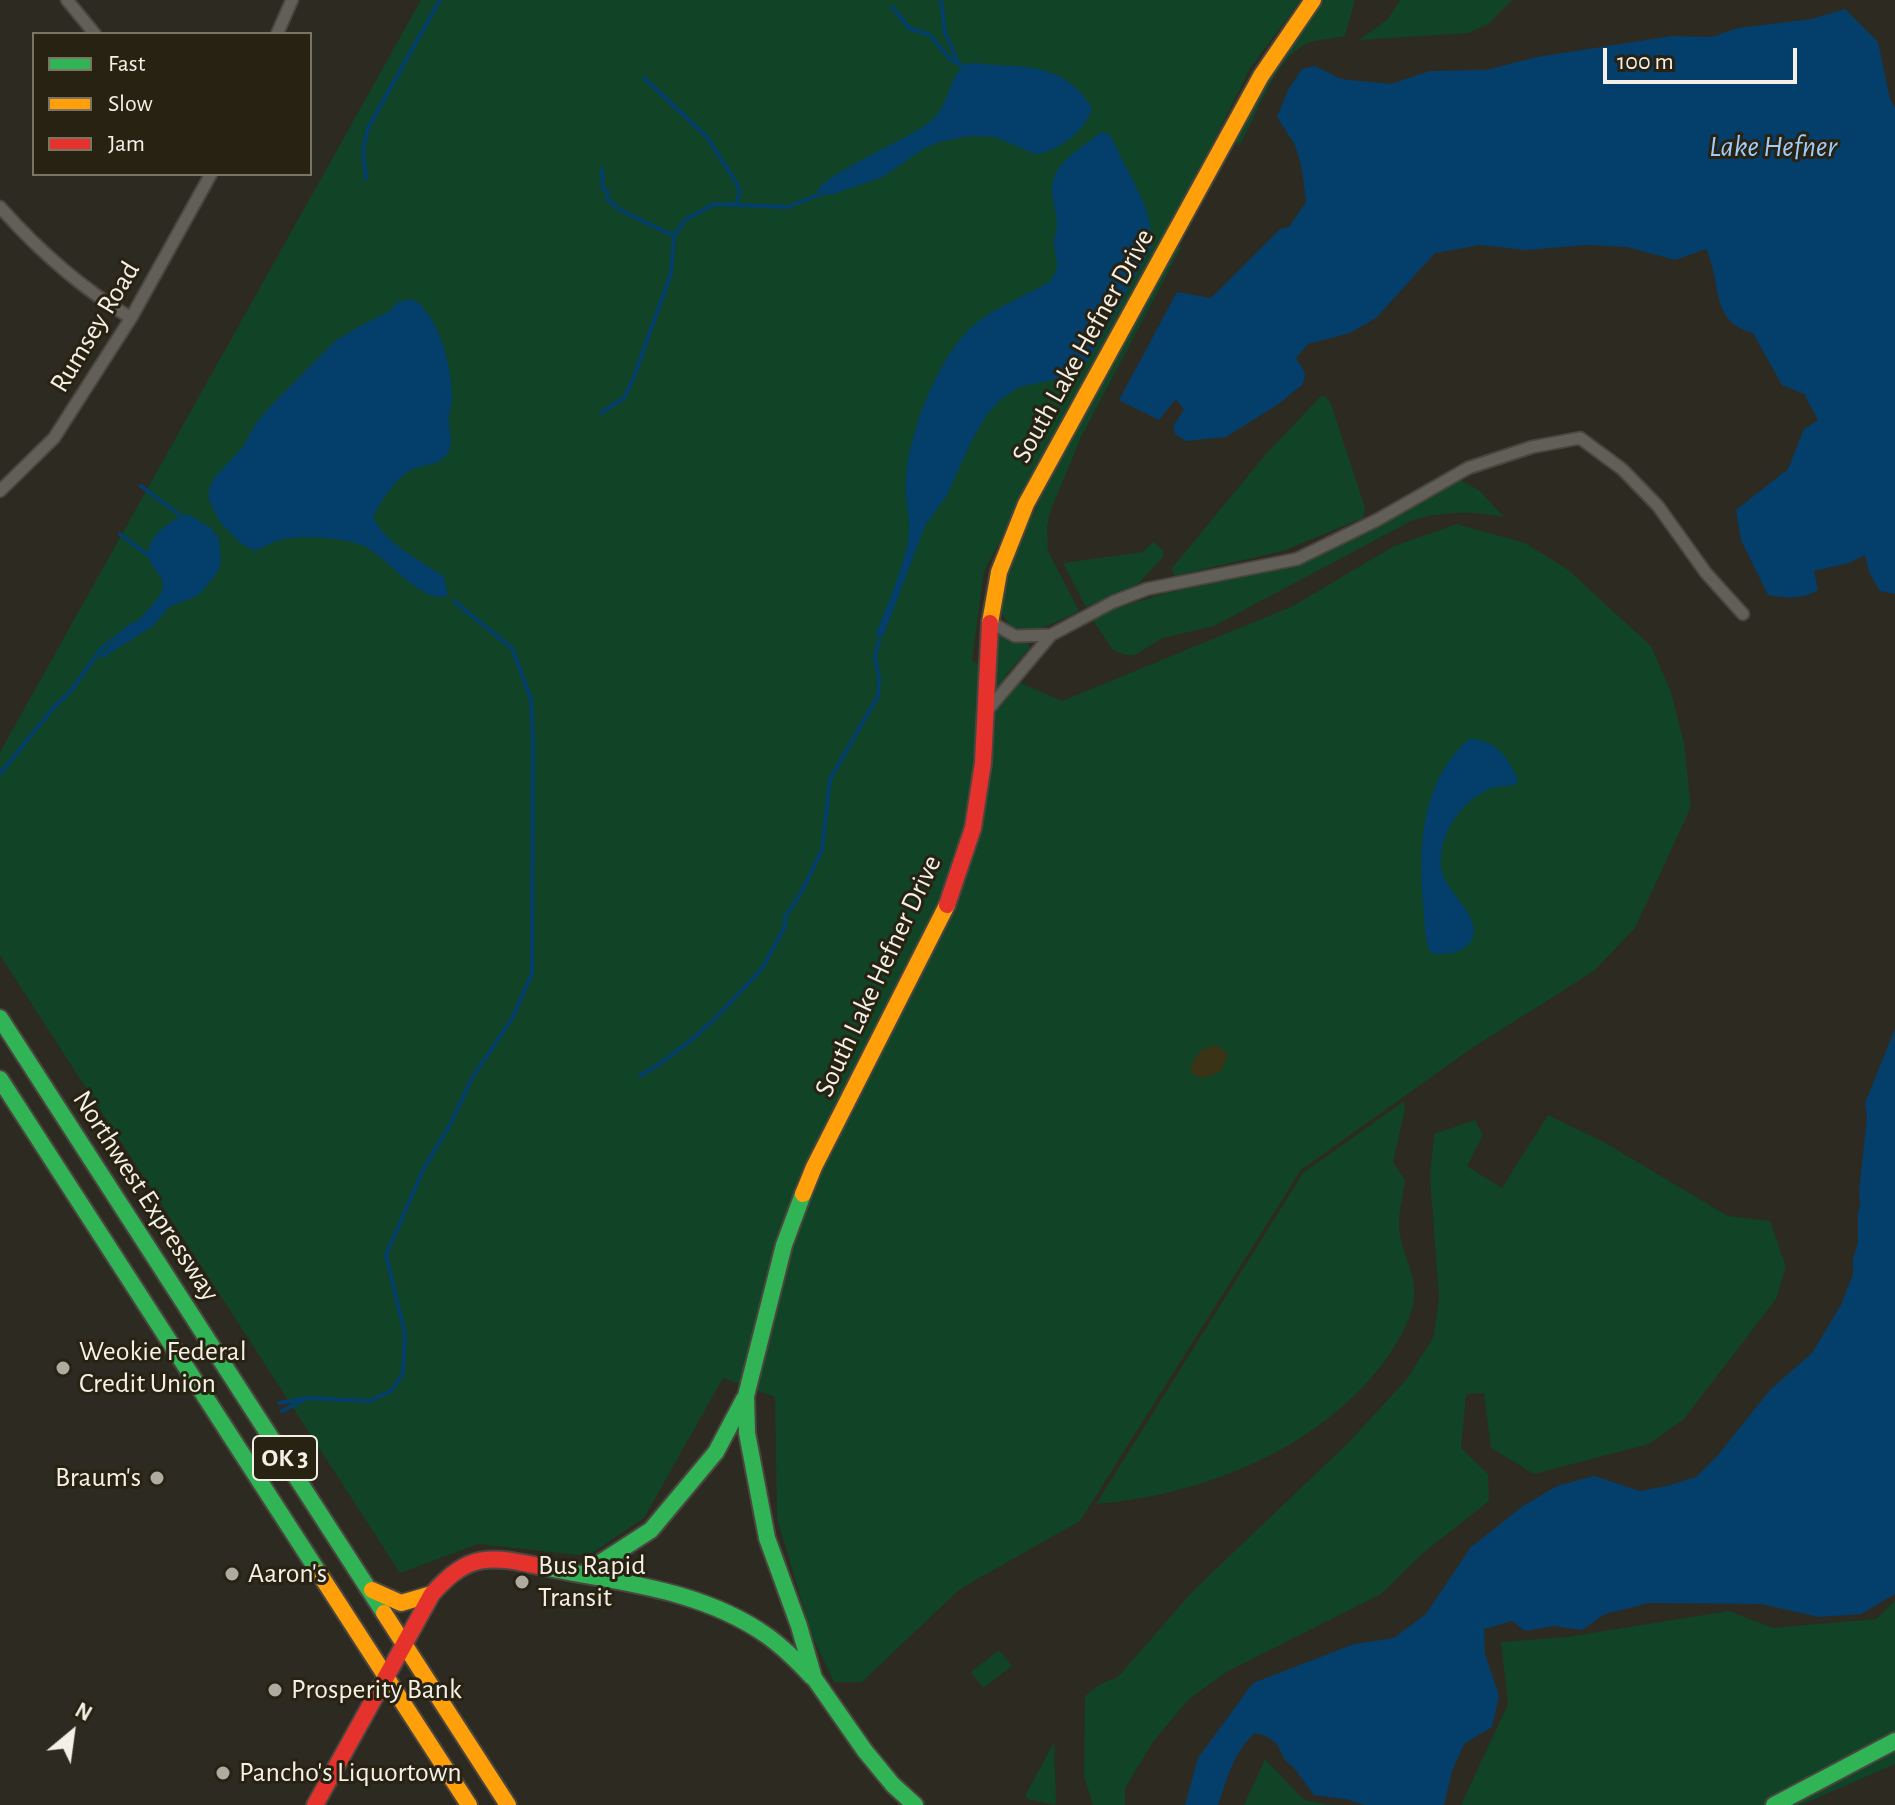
<!DOCTYPE html>
<html>
<head>
<meta charset="utf-8">
<style>
	body { margin:0 }
	#map { position:relative; width:1895px; height:1805px; overflow:hidden; background:#2d2a21; font-family:"Alegreya Sans",sans-serif }
	canvas { display:block }
	.legend { position:absolute; left:32px; top:32px; width:280px; height:144px; box-sizing:border-box; background:#282213; border:2px solid #7a7467; margin:0; padding:10px 14px; list-style:none; font-size:24px; color:#f4f0e6 }
	.legend li { display:flex; align-items:center; gap:16px; height:40px }
	.legend b { width:40px; border:2px solid #7a7467 }
	.north { position:absolute; left:32px; top:1693px; width:80px; height:80px; -webkit-text-stroke:6px #282213; paint-order:stroke; rotate:29deg; font-size:22px; font-weight:700; line-height:32px; text-align:center; color:#f4f0e6 }
	.north::after { content:''; display:block; margin:auto; width:28px; height:36px; background:#f4f0e6; clip-path:polygon(50% 0,100% 100%,50% 72%,0 100%) }
	.scale { position:absolute; left:1603px; top:48px; width:194px; height:36px; box-sizing:border-box; border:4px solid #f4f0e6; border-top:0; padding-left:10px; font-size:24px; line-height:28px; white-space:nowrap; color:#f4f0e6; -webkit-text-stroke:6px #282213; paint-order:stroke }
</style>
</head>
<body>
<div id="map">
<canvas width="1895" height="1805"></canvas>
<ul class="legend">
<li><b style="height:10px;background:#30b455"></b>Fast</li>
<li><b style="height:10px;background:#ff9f0a"></b>Slow</li>
<li><b style="height:10px;background:#e5322d"></b>Jam</li>
</ul>
<div class="north">N</div>
<div class="scale">100 m</div>
</div>
<script>
const ctx = document.querySelector('canvas').getContext('2d');
ctx.lineJoin = 'round';
function paint(path, color) { ctx.fillStyle = color; ctx.fill(path, 'evenodd'); }
function trace(path, color, width, dash) { ctx.strokeStyle = color; ctx.lineWidth = width; ctx.lineCap = dash ? 'butt' : 'round'; ctx.setLineDash(dash || []); ctx.stroke(path); }
function drawText(font, color, halo, rows, align = 'center') {
  ctx.font = font + ' "Alegreya Sans",sans-serif'; ctx.lineWidth = 6; ctx.setLineDash([]); ctx.textBaseline = 'middle'; ctx.strokeStyle = halo; ctx.fillStyle = color; for (const [text, x, y, turn = 0] of rows) {
    ctx.save(); ctx.translate(x, y); ctx.rotate((+turn || 0) * Math.PI / 180); ctx.textAlign = isNaN(turn) ? turn : align; if (halo) ctx.strokeText(text, 0, 0); ctx.fillText(text, 0, 0); ctx.restore();
  }
}
paint(new Path2D(`
	M421,0H1301L1251,67L1170,228L984,571L972,661L993,670L996,638L1000,635L1028,643L1030,648L1005,676L1062,701L1293,606L1394,546L1457,524L1525,543L1567,569L1651,646L1671,692L1684,743L1691,807L1635,928L1594,971L1469,1050L1301,1170L1080,1521L960,1589L862,1682H834L812,1636L777,1518L775,1397L723,1378L644,1518L588,1556L478,1544L400,1573L0,955V752Z
	M1325,0H1355L1345,36C1333,39 1320,39 1308,43C1276,56 1256,117 1239,146L1235,139C1257,92 1287,37 1325,0Z
	M1400,0H1512L1488,24L1469,33L1359,40L1388,19Z
	M1182,246L1081,437L1050,512L1047,528L1048,551L1079,611C1058,621 1018,646 1003,615C985,577 1148,298 1175,248Z
	M1321,396L1326,397L1331,404L1365,508L1363,518L1283,551L1174,576L1172,568L1266,454Z
	M1460,480L1479,490L1504,517C1472,511 1445,511 1413,520L1214,626L1163,638L1135,655H1125L1113,650L1092,619C1149,592 1209,586 1268,570C1335,551 1390,515 1449,482Z
	M1153,542L1163,550L1164,556L1138,584L1086,607L1063,563L1143,552Z
	M1404,1101L1405,1109L1393,1162L1405,1180C1403,1196 1398,1214 1399,1229C1402,1254 1417,1275 1414,1300C1410,1324 1395,1347 1381,1366C1314,1451 1202,1495 1096,1504L1303,1173Z
	M1548,1115L1602,1141L1728,1216L1770,1221L1786,1267L1776,1299L1684,1419L1649,1444L1534,1474L1491,1448L1484,1393L1466,1394L1461,1448L1488,1474L1489,1501L1423,1553L1381,1594L1228,1671L1189,1699L1153,1742L1125,1788V1805H1093L1084,1776L1085,1696L1099,1685L1118,1677L1192,1592L1348,1443L1407,1379L1434,1336L1439,1297L1430,1177L1434,1134L1475,1120L1483,1135L1467,1166L1502,1188Z
	M1895,1601V1764L1801,1805H1461L1508,1704L1501,1642L1567,1637L1729,1611L1773,1628L1876,1619Z
	M999,1650L1012,1666L983,1688L971,1672Z
	M1054,1742L1056,1802L1055,1805L1028,1799L1025,1796Z
	M1265,1759L1304,1800L1332,1805H1244Z`), '#114326');
paint(new Path2D(`
	M1213,1046L1220,1047L1228,1055L1222,1069C1213,1076 1202,1080 1192,1074L1191,1064L1201,1050Z`), '#3a3315');
paint(new Path2D(`
	M1845,9L1878,42L1890,99L1895,108V594L1880,591L1869,572L1865,555L1849,563L1814,571L1818,590C1802,600 1786,598 1768,595L1741,540L1736,510L1788,469L1804,429L1818,420L1804,394L1782,385L1753,333C1709,322 1722,281 1706,249L1675,260L1627,247L1586,245L1526,250L1480,245L1435,253L1376,318L1350,333L1308,344L1296,358L1305,373L1303,384L1280,403L1226,437L1186,441L1175,434L1173,426L1184,410L1176,399L1159,420L1119,400L1177,292L1211,298L1280,229L1289,227L1306,202L1302,169L1295,145L1277,117L1288,90L1302,69L1315,66L1341,79L1391,84L1430,71L1486,70L1537,57L1672,36L1712,37L1738,28L1812,19Z
	M965,64C976,62 986,65 997,65C1040,67 1067,69 1092,108C1087,129 1056,154 1035,154L995,137L970,136L939,142L923,149L883,177L831,195L817,191C828,172 907,140 930,122C949,107 947,80 965,64Z
	M1101,132L1109,134L1114,142C1128,176 1155,209 1151,248L1088,361L1072,376L1019,387L1000,400L986,416L972,440L947,495L925,526L883,637H875C887,604 905,567 909,532C910,514 904,496 906,478C909,432 939,354 974,325C992,309 1026,295 1048,283C1063,267 1055,262 1054,243C1054,236 1057,231 1057,224C1056,208 1048,192 1055,175C1062,158 1087,144 1101,132Z
	M413,299C440,316 452,368 452,398C452,406 448,414 449,423C449,433 454,443 448,453C438,468 423,463 411,470C395,479 381,501 373,517C386,545 420,559 444,577L448,596C421,605 388,557 364,546C347,538 302,535 284,539C273,541 264,547 255,551L240,543L220,522L209,500V489L214,478L243,447L256,423L269,408L335,341L358,327L390,311L397,302Z
	M188,514L211,528L219,538L221,563L217,573L199,595L169,607L153,626L101,659L100,655C114,642 155,608 162,591C166,579 156,573 151,563C139,541 170,520 188,514Z
	M1469,739C1495,739 1508,757 1518,780L1515,785C1509,786 1502,786 1496,787C1462,796 1433,840 1443,875C1449,895 1489,923 1468,945C1459,954 1445,954 1433,954C1424,945 1425,925 1424,913C1418,852 1419,783 1469,739Z
	M1895,1029V1594L1861,1614L1819,1617L1761,1604L1649,1603L1605,1614L1582,1630L1554,1626L1525,1631L1512,1621L1484,1629L1485,1654L1499,1696L1492,1727L1464,1744L1452,1771L1444,1805H1365L1345,1799L1314,1795L1294,1768L1285,1760L1277,1744L1266,1736L1255,1733C1234,1751 1227,1779 1218,1805H1185L1198,1758L1253,1683L1354,1644L1394,1638L1426,1614L1471,1547L1523,1506L1557,1486L1594,1476L1640,1491L1671,1485L1696,1477L1718,1455L1770,1390L1812,1353L1841,1305L1853,1274V1259L1858,1242V1213L1860,1206L1859,1192L1867,1117L1865,1103Z`), '#043f6b');
trace(new Path2D(`
	M941,0L945,33L958,62
	M892,7L909,28L930,35L950,59L961,65
	M644,78L707,137L737,184L740,192L736,205
	M602,169L603,189L608,192L607,199L620,210L674,236
	M366,178L363,149L368,128L440,0
	M601,413L624,398L634,377L671,273L674,236L685,220L714,204L787,207L826,192
	M141,486L181,516
	M120,534L149,556
	M0,774L54,707L70,692L101,649L133,624
	M640,1076C691,1046 724,1011 763,967L785,926V917L801,893L822,850L830,779L878,696L879,678L875,656L879,641
	M279,1403L308,1398L369,1401L391,1391L403,1373L405,1334L386,1255L423,1170L451,1123L472,1078L513,1017L532,973L533,739L531,699L512,648L454,601
	M282,1411L302,1401`), '#043f6b', 4);
const street = new Path2D(`
	M67,0L95,34
	M277,34L292,0
	M0,207C39,251 81,288 131,318
	M0,491L54,438L131,318L211,174
	M990,622L1015,636L1051,635
	M986,712L1051,635L1113,602L1147,589L1297,559L1377,520L1468,468L1532,447L1580,438L1622,469L1658,506L1706,573L1743,614`);
const fast = new Path2D(`
	M0,1018L384,1613
	M0,1079L319,1573
	M803,1194L784,1245L746,1396L747,1433L767,1538L799,1626L814,1678L865,1751L893,1785L915,1805
	M543,1567C620,1583 700,1589 766,1635C783,1647 798,1662 812,1677
	M583,1574L651,1530L716,1452L744,1399
	M1774,1805L1895,1741`);
const slow = new Path2D(`
	M990,623L999,572L1026,504L1261,76L1313,0
	M803,1194L814,1167L947,905
	M319,1573L469,1805
	M372,1590L401,1603L432,1594
	M384,1613L508,1805`);
const jam = new Path2D(`
	M947,905L973,828L983,763L990,623
	M315,1805L432,1594C470,1551 491,1556 543,1567`);
trace(street, '#4a463f', 15);
trace(fast, '#4a463f', 20);
trace(slow, '#4a463f', 20);
trace(jam, '#4a463f', 20);
trace(street, '#615f58', 11);
trace(fast, '#30b455', 16);
trace(slow, '#ff9f0a', 16);
trace(jam, '#e5322d', 16);
for (const [x, y, r, color] of [
	[63,1368,8,"#aeaba1"],
	[157,1478,8,"#aeaba1"],
	[232,1574,8,"#aeaba1"],
	[522,1582,8,"#aeaba1"],
	[275,1690,8,"#aeaba1"],
	[223,1773,8,"#aeaba1"]
]) { const dot = new Path2D(); dot.arc(x, y, r, 0, 2 * Math.PI); ctx.fillStyle = color; ctx.fill(dot); trace(dot, '#282213', 3); }
for (const [x, y, w] of [
	[285,1458,64]
]) { const box = new Path2D(); box.roundRect(x - w / 2, y - 22, w, 44, 6); ctx.fillStyle = '#282213'; ctx.fill(box); trace(box, '#f4f0e6', 2); }
drawText('bold 26px', '#f4f0e6', null, [
	["OK 3",285,1458]
]);
drawText('28px', '#f4f0e6', '#282213', [
	["Rumsey Road",95,327,-59],
	["South Lake Hefner Drive",1083,346,-61],
	["South Lake Hefner Drive",878,976,-65],
	["Northwest Expressway",146,1196,57]
]);
drawText('28px', '#f4f0e6', '#282213', [
	["Weokie Federal",79,1352],
	["Credit Union",79,1384],
	["Braum's",141,1478,"right"],
	["Bus Rapid",538,1566],
	["Transit",538,1598],
	["Aaron's",248,1574],
	["Prosperity Bank",291,1690],
	["Pancho's Liquortown",239,1773]
], 'left');
drawText('italic 30px', '#9ecbf8', '#282213', [
	["Lake Hefner",1773,147]
]);
</script>
</body>
</html>
